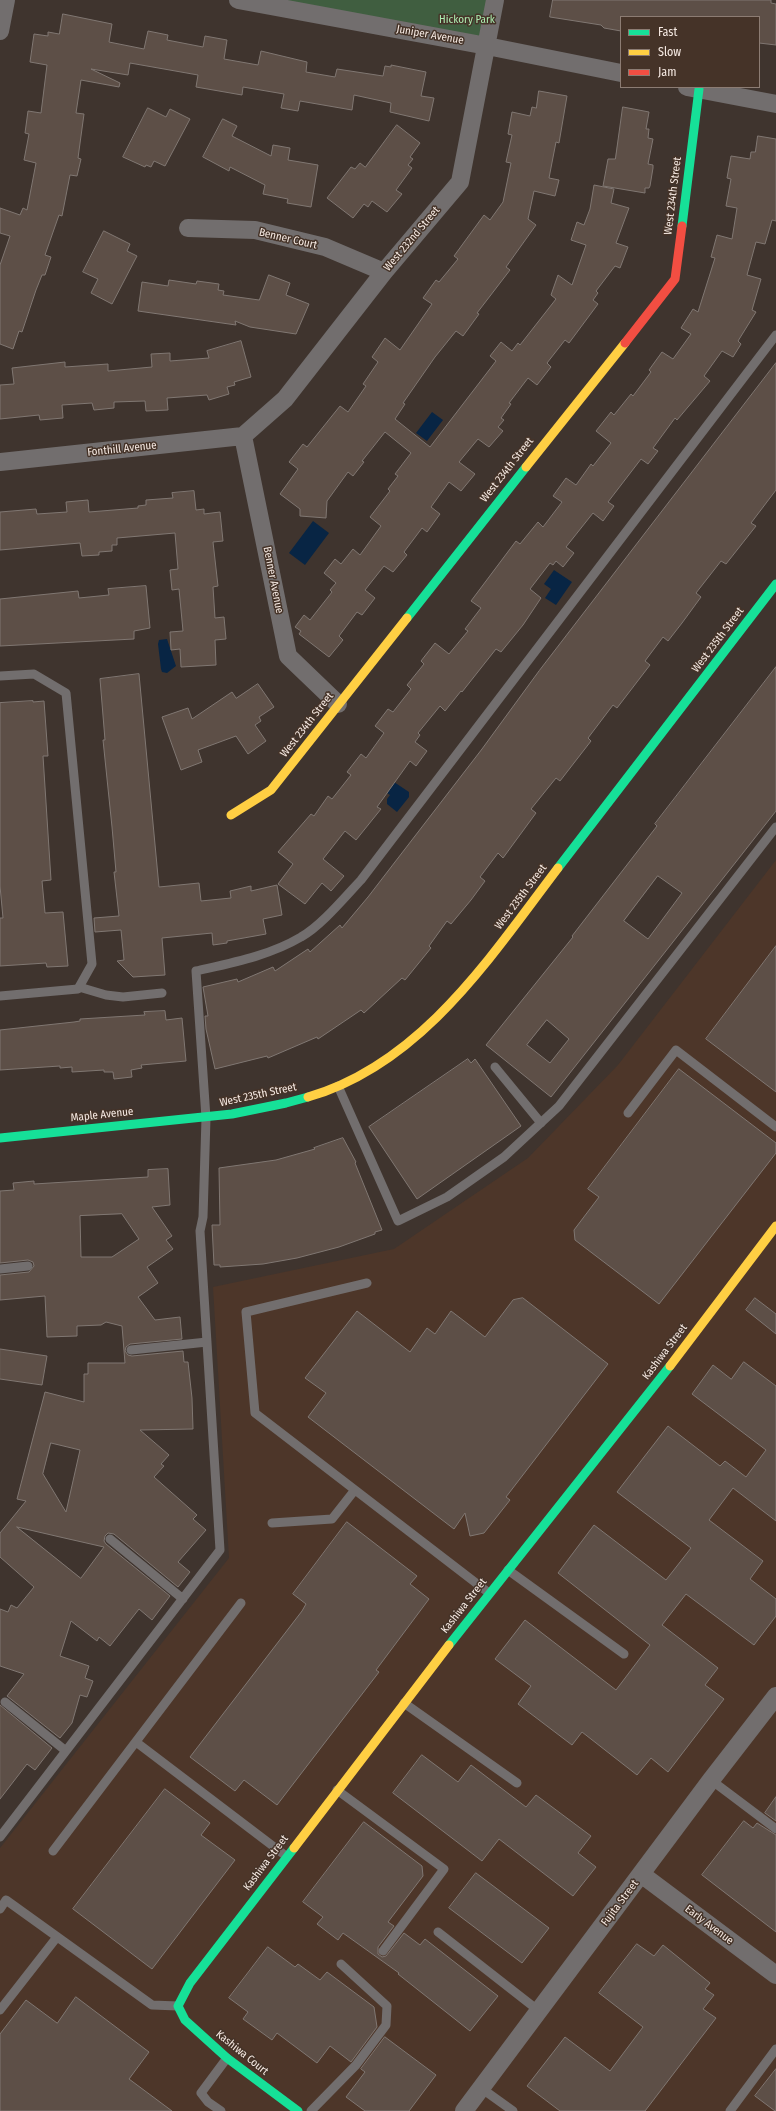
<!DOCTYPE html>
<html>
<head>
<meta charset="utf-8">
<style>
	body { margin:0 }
	#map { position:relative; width:776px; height:2111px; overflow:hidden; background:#3f342e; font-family:"Fira Sans Condensed",sans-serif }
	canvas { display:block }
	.legend { position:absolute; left:620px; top:16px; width:140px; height:72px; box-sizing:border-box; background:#453328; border:1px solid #8c7c73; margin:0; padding:5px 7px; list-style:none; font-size:12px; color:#f6eae3 }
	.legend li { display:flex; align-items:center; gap:8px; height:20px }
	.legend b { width:20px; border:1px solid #8c7c73 }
</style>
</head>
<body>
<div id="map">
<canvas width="776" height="2111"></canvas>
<ul class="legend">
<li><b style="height:5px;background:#16e098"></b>Fast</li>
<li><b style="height:5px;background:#ffcf43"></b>Slow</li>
<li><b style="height:5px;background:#f24e42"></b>Jam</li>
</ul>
</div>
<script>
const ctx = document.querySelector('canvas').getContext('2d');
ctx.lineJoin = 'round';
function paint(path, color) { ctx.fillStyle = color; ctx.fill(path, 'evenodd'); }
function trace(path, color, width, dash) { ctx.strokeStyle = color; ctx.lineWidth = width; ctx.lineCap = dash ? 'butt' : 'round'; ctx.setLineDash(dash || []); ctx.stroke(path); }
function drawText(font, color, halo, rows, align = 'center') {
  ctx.font = font + ' "Fira Sans Condensed",sans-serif'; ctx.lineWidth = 3; ctx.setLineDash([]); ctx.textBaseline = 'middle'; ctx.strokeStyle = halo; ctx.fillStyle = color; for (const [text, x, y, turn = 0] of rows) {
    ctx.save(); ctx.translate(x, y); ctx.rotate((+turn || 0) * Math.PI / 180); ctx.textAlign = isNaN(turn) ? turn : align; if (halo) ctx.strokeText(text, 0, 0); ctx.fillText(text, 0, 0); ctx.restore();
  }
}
paint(new Path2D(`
	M776,860V2111H0V1848L229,1558L213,1287L394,1249L528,1158L618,1065Z`), '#4d3629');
paint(new Path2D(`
	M247,0H492L484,44Z`), '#405e40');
paint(new Path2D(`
	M432,412L443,420L427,441L416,433Z
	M313,521L329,533L305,565L289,553Z
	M554,570L572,582L556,605L545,598L551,589L544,584Z
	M167,639L176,666L167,673L162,672L161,669L158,644L159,640Z
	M394,782L409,792V797L397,812L387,804V799L390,795L387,793Z`), '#082544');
const building = new Path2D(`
	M553,0H771V3L776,4V45L759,43V17H621V31L604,28L601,25L550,17Z
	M63,14L112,24L109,42L144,49L148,31L168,35L167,40L203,47L205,36L227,40L224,59L258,65L261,51L307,62L306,72L335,77L337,69L383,76L385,66L391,67V65L426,72L421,96L434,98L429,121L390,112L391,103L354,95L352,110L300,101L298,111L281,108L284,94L243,87L242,95L196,87L198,75L130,63L128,75L91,69L120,83L119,87L81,80L76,113L84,114L78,158L81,159L77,176L70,175L62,216L59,215L45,255L51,257L45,275H42L36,290L22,332L19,331L13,349L0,344V265L10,236L0,233V208L20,215L23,208L27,210L36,163L24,160L29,134L25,133L28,111L41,113L47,65L30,62L34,34L48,36V32L59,34Z
	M539,91L567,96L559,143L556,142L549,178L559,180L555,196L534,191L528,219L536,225L506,267L510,270L477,313L479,314L463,336L456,331L435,357L403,403L405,404L395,419L430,447L496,361L490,356L501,342L512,351L518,343L520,345L556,299L551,295L558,275L572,285L586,245L571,240L577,222L584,225L590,209L594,185L614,189L611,203L629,208L616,243L628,247L620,268L615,266L596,291L598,293L593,300L598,304L569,343L565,340L547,363L551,367L537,385L528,378L509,403L511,404L501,418L504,420L498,427L503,431L489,447L478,439L459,462L475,474L461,491L449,482L431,507L440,514L427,532L422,528L404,552L407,555L393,572L384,566L365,590L375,598L362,615L357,612L339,636L343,640L329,657L299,634L301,631L295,627L304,615L310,620L332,592L330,590L336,583L324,573L335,559L341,564L353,549L360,555L381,526L370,517L390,491L388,489L398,476L395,474L411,453L385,432L362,461L364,462L353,476L348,472L327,501L326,518L300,516V509L280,494L298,469L289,462L303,444L307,447L340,406L348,412L366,386L363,384L378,362L372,357L385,338L400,350L432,304L423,298L436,280L439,282L458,259L454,256L484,215L490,220L503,202L511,163L506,162L512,135L508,134L512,112L530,116L532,107L536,108Z
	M623,107L649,112L646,129H649L648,138L653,139L648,164L653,165V168L650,186L649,188H645V193L603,186L608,159H615Z
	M148,108L166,117L170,109L190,119L165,166L154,161L151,167L146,165L145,167L123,157Z
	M223,119L237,126L232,136L271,156L273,145L290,148L288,160L318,165L311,207L287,203L288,199L263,194L265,185L230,167L229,171L203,157Z
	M397,125L420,143L410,157L413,159L408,165L412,168L396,190L402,194L387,212L372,201L368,207L364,204L353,218L327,198L351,167L355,169L360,163L365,167Z
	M758,136L776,139V221L772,220L765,244L756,242L747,275L761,279L752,310L756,312L738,341L741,344L733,357L722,351L704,376L710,381L677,420L675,418L653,448L658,451L648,464L641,459L608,502L614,506L603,521L593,513L566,547L574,553L563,567L556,561L553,565L550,563L530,589L541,598L523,625L501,652L496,649L462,692L461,691L445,711L440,706L418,733L420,735L415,742L427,751L416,766L410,761L377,807L381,809L356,840L345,831L323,859L344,876L331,891L322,883L305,904L278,884L293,864L278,852L311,814L314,816L328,796L332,799L351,775L347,772L361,754L366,758L384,733L375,726L388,709L393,712L411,689L407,685L424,664L421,661L435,643L449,654L468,631L465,629L481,608L471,601L516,541L520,544L538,522L543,527L562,502L553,496L566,478L576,485L591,464L593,466L611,443L596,431L611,412L614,415L631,394L633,396L651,372L649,370L662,352L673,359L691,334L681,328L693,309L698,312L715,258L711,257L717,235L732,239L737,208L726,206L731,179L727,178L731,156L750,159L751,152H755Z
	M104,231L130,244L127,251L137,256L112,304L91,293L98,279L83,272Z
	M269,275L290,283L286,295L309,304L296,334L250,327L235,321L236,325L138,311L142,282L168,286L169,280L196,284L197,281L219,284L218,290L224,291L223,295L259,300Z
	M241,341L251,377L234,382L235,385L227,387L229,394L209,400L207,395L167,398L168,410L146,411L145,401L114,402V408L94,410L92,403L62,405L63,418L40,420L39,415L0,419V385L14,384L12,368L65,362V367L108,364V371L152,367L151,354L170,353V361L209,358L207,351Z
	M776,363V490L751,523L756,526L726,564L721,561L696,593L701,597L682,623L668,641L663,637L645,661L650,665L617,708L613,705L588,738L591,741L560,781L556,778L531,809L536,813L503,858L498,853L480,877L485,881L471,900L451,924L447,921L429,946L431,948L405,980L402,978L364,1013L361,1010L318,1039L317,1037L268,1058L267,1056L215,1069L206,1029L205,1016H208L203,987L237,979L238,982L273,967L275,971L308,949L310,952L340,925L342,928L368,897L482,749L539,671Z
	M194,491L196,510L204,509V514L220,512L223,541L213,542L218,586L213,587L215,618L224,617L226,639L215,640L216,665L181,667L180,649L171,650L170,632L183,631L179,589L172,590L170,570L178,569L175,533L117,538V545H112V551L99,552V555L82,556L80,543L0,550V512L36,509L37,514L67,512L66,502L88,500L89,512L138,508V506L146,505V500L173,498L172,493Z
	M146,586L150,628L134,631V639L0,646V599L78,591L79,598L109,595L108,589Z
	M776,667V811L551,1097L486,1045L573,937L572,936L657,826L655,824ZM658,876L682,893L648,939L624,921ZM547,1020L569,1039L550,1063L527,1045Z
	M139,674L159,887L199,883L201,901L231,898L230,891L251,886V891L277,885L282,915L263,919L266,934L227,941V943L213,945L212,933L162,938L165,975L133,977L117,961L124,960L121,930L95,932L94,918L119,916L114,872H116L112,827L103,740H105L100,679Z
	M258,684L274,707L259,717L261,721L255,725L266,741L248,754L236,736L198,750L202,762L181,770L162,717L188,708L192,719L232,692L236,698Z
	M33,701V702L44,701L48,756H43L51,880L42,881L45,913L63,912L68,966L47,967L46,963L0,966V918H3L0,886V703Z
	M776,946V1092L706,1039Z
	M165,1011L166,1020L182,1018L186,1061L141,1065L142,1068L131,1070L132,1077L114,1079L113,1072H104V1070L72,1072V1067L60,1068V1066L0,1070V1030L74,1022L80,1021V1019L145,1015L144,1012Z
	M468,1059L471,1063L475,1059L521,1126L417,1199L369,1127Z
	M679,1069L776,1143V1153L659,1304L575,1240L574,1230L599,1197L588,1189Z
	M343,1138L356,1162L355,1163L382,1230L375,1232V1234L339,1247L297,1258L263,1264L220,1267V1265H214L212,1225H220L219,1168L276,1160L315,1149L314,1148Z
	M168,1169L170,1205L152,1207L172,1236L166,1240L173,1249L147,1267L158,1283L138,1297L155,1320L180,1317L182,1339L130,1344L126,1347L125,1351L128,1355L132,1356L183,1351L184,1362H188L192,1398L193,1429L140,1430L169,1455L161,1464L164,1466L154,1477L197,1515L193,1519L206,1530L178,1562L190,1572L178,1587L114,1534L108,1533L105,1536L104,1541L106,1544L170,1596L152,1620L139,1609L110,1646L99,1637L97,1641L71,1621L60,1656L89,1666L85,1678L93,1681L87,1697L80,1695L72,1723L60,1738L7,1696L24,1674L0,1666V1609L8,1612L11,1605L17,1608L34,1587L0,1557V1533L26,1501L17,1499L45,1392L84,1402V1374H88V1363H125L122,1326L106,1322L101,1325L77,1326V1336L47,1337L45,1296L0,1300V1275L29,1272L34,1266L33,1262L28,1260L0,1263V1191L14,1190L13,1183L34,1181V1184L148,1177V1170ZM122,1214L139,1239L112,1257H81L80,1216ZM51,1443L80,1450L66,1512L43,1474ZM17,1527L60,1537L104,1547L81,1578Z
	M523,1298L608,1364L506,1497L510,1500L484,1533L470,1536L465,1513L454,1529L308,1417L326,1393L305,1378L357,1311L410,1352L427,1328L435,1334L451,1311L485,1337L513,1300Z
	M755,1298L776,1314V1334L746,1310Z
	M0,1349L47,1356L42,1385L0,1379Z
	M744,1362L776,1386V1521L733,1488L709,1520L763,1561L750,1579L776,1599V1616L754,1645L686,1594L662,1625L718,1668L705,1685L724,1699L668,1772L651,1758L637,1775L582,1732L572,1745L518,1704L531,1686L495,1659L525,1620L616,1690L650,1645L558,1573L594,1525L666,1580L691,1548L617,1492L668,1426L720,1466L725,1461L746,1477L766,1450L692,1394L713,1365L731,1379Z
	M347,1522L417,1576L410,1584L429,1599L376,1670L379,1672L277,1805L244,1780L235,1791L190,1757L302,1611L306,1604L293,1594Z
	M0,1705L52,1748L35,1770L27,1764L0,1799Z
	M422,1755L458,1782L471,1765L526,1807L536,1795L591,1836L578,1853L596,1867L573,1896L499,1839L482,1861L393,1793Z
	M165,1789L210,1823L201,1835L235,1860L152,1969L73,1909Z
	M776,1797V1821L765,1813Z
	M744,1821L753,1828L757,1823L776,1835V1932L702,1875Z
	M364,1822L422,1866L423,1876L388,1922L394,1926L378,1947V1954L382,1957L386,1956L404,1933L420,1945L425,1939L498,1996L470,2031L398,1974L399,1973L343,1933L338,1940L317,1924L323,1917L303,1902Z
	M476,1873L549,1928L522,1963L449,1908Z
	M637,1944L654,1956L663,1945L710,1983L705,1989L714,1995L703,2009L716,2018L645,2111H560L527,2086L565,2037L610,2071L643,2027L599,1993Z
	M268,1947L295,1967L298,1964L320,1980L327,1972L374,2007L377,2027L351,2062L330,2046L317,2063L277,2033L272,2040L243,2019L248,2012L229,1998Z
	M76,1997L149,2052L129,2079L172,2111H0V2034L26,2000L57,2023Z
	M385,2037L436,2075L409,2111H365L346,2097L365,2072L361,2069Z
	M776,2069V2111H775L755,2096Z`);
paint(building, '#5d4f47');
trace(building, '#807772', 1);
trace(new Path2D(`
	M0,676L34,674L66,693L92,964L78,989L0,996
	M79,987L106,995L123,997L162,993
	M495,1067L541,1123
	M338,1086L398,1221L447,1197L504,1157L559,1106L776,827
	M628,1113L676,1050L776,1127
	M0,1269L28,1266
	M367,1283L246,1312L255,1413L489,1593
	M131,1350L207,1342
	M272,1523L332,1519L354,1491
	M110,1539L183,1599
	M508,1570L624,1654
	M5,1702L66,1751
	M404,1703L517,1783
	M136,1742L286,1856
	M711,1780L776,1829
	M337,1790L444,1869L383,1951
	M0,1837L220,1550L200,1231L203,1217L206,1118L196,971C231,963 269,956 301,937C321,926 345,897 361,880L776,335
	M53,1851L241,1603
	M0,1909L6,1900L152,2005L178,2006
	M438,1932L539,2011
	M0,2010L57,1937
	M481,2088L513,2111
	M221,2111L208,2102L201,2093L227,2058
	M311,2111L356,2065L386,2025L387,2006L341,1964
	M730,2111L776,2049`), '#726e6e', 9);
trace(new Path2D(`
	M238,0L487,46L621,73
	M0,31L6,0
	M687,87L776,104
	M188,228L255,230L325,247L384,272
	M243,436L285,399L384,272L460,182L495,0
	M243,436L288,656L338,704
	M0,462L243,436
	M641,1874L776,1975
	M464,2111L711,1780L776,1696`), '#726e6e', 18);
trace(new Path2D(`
	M682,226L699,89
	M407,618L526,467
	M558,868L776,584
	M0,1138L232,1114L286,1103L308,1097
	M449,1645L670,1366
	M294,1848L190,1983L178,2006L185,2020L227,2058L298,2111`), '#16e098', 9);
trace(new Path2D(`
	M526,467L625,343
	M231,815L271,790L407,618
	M308,1097C422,1064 491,956 558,868
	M670,1366L776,1226
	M294,1848L449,1645`), '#ffcf43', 9);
trace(new Path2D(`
	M625,343L675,279L682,226`), '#f24e42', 9);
drawText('11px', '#abebaf', '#453328', [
	["Hickory Park",467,20]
]);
drawText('11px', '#f6eae3', '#453328', [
	["Juniper Avenue",430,35,10],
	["West 234th Street",673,196,-83],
	["Benner Court",288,239,13],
	["West 232nd Street",412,239,-50],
	["Fonthill Avenue",122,449,-6],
	["West 234th Street",507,470,-52],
	["Benner Avenue",273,580,79],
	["West 235th Street",718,640,-53],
	["West 234th Street",307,725,-52],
	["West 235th Street",521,897,-53],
	["West 235th Street",258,1095,-12],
	["Maple Avenue",102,1115,-6],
	["Kashiwa Street",665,1352,-53],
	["Kashiwa Street",464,1606,-52],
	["Kashiwa Street",266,1863,-53],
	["Fujita Street",620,1903,-53],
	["Early Avenue",709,1925,37],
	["Kashiwa Court",242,2053,39]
]);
</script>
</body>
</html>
